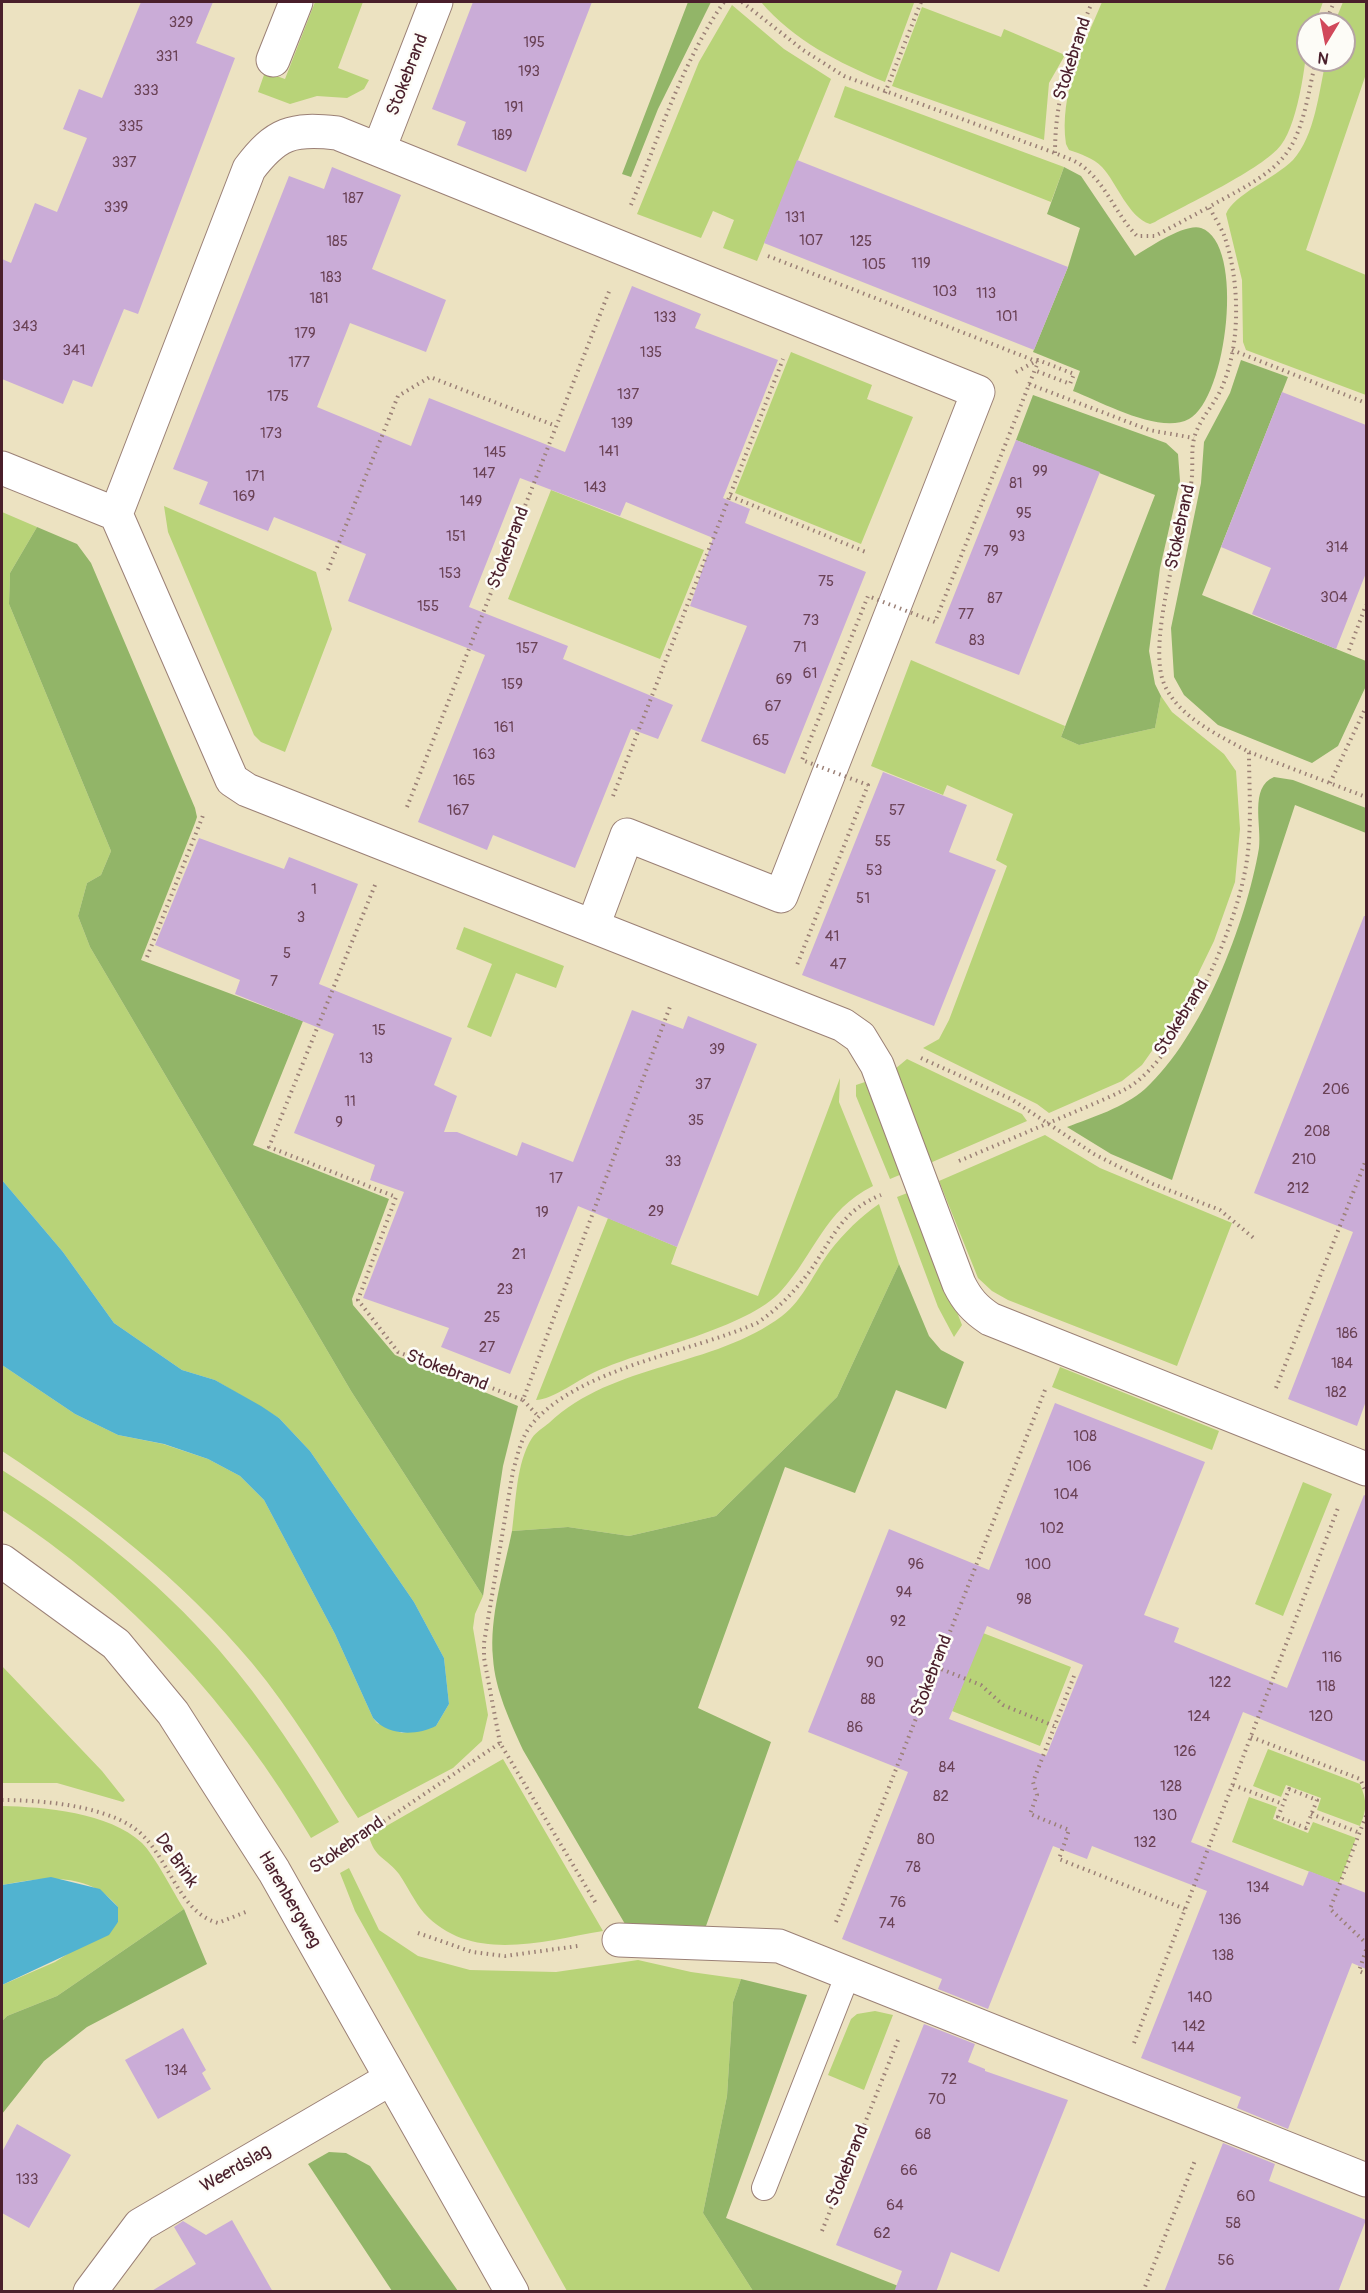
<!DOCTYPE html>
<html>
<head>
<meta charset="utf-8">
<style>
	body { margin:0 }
	#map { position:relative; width:1368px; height:2293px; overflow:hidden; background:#ece2c1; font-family:Pangolin,sans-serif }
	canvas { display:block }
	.frame { position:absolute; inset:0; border:3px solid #4a1f2b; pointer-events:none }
	.north { position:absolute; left:1296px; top:12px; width:60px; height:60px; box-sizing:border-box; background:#fdfcf7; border:2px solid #b5a4a5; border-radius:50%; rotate:190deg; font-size:16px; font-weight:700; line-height:24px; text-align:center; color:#4a1f2b }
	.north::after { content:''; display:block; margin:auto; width:21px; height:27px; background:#d1495b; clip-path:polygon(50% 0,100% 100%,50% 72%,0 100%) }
</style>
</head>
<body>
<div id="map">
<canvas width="1368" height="2293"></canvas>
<div class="frame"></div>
<div class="north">N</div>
</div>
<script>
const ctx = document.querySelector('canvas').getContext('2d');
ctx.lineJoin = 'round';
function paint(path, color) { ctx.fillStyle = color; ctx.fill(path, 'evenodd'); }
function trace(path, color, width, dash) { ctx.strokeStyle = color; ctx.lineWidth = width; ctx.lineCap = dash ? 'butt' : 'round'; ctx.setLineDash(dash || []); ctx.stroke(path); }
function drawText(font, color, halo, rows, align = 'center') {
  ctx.font = font + ' Pangolin,sans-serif'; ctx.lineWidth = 5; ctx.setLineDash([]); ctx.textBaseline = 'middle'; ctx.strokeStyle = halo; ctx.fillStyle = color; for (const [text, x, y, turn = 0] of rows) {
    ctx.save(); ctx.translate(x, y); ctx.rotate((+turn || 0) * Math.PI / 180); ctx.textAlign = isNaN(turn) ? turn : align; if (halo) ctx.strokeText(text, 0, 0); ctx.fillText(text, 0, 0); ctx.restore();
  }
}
paint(new Path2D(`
	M315,2H363L338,68L369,80L364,89L347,98L317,96L290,104L258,92L265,72L285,79Z
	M761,2H909L914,3L885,82C839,63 793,40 761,2Z
	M1102,2H1323L1315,24H1308C1308,53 1299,122 1281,145C1263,169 1185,205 1155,222L1150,224C1128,217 1117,183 1102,167C1093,158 1081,154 1069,150L1066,144C1059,94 1083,47 1102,2Z
	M1343,2H1366V74L1306,250L1366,275V395L1246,350L1243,342L1242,280L1226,214C1234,194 1274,179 1293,160C1315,136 1319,91 1326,60H1344V24H1334Z
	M732,5L784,49L831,79L757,261L723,248L734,220L713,211L701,238L637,214L699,62Z
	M922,7L1001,37L1004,29L1065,55L1049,83L1044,140L892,86Z
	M845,86L1064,167L1051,202L834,117Z
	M791,352L872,385L867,399L913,417L861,544L735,493Z
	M551,490L704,550L660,659L508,599Z
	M164,506L316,572L332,629L285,752L261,742L254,735L168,532Z
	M2,512L37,527L10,573L9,604L111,851L101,875L87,883L78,916L90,947L351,1391L483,1596L475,1614L473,1628L488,1715L482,1741L453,1768L358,1818C324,1766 292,1711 252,1663C182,1579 93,1511 2,1451V1365L75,1414L118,1435L163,1444L208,1459L240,1476L264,1500L335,1634L373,1718L377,1723L402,1733L436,1726L449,1704L444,1658L414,1602L310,1451L279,1418L215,1380L182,1370L114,1323L63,1252L2,1180Z
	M911,660L1065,726L1061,737L1079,745L1155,728L1161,696L1172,712L1224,754L1236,771L1240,829L1235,882L1214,941L1180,1011L1142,1065L1122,1081L1049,1113L1037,1104L923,1048L939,1039L949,1020L1007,866L996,860L1013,814L947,785L943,795L871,766Z
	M464,927L564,966L556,988L516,973L491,1037L467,1027L492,964L456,949Z
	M907,1059L1022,1114L1027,1121L930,1163L895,1069Z
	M840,1078L839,1102L873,1186C824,1210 815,1254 781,1291C748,1328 646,1349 597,1371C581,1378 552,1400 536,1400L608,1218L677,1247L671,1264L758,1296Z
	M865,1082L902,1174L890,1179L856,1096V1085Z
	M1045,1135L1100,1168L1232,1223L1177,1366L1008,1300L992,1291L978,1278L939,1181Z
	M910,1192L962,1325L954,1337L938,1307L897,1197Z
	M879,1204L899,1264L837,1397L716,1516L629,1536L568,1527L512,1531C516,1502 516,1463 532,1438C536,1432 544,1427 549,1423C614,1362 713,1368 782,1316C804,1299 814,1272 830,1251C844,1233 861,1216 879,1204Z
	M1060,1367L1219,1431L1212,1450L1052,1387Z
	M2,1470C81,1520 157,1579 219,1650C265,1703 303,1762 339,1822L311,1838C233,1706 130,1593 2,1510Z
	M1303,1482L1332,1494L1283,1616L1255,1604Z
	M983,1633L1071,1667L1040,1746L952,1711Z
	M2,1666L102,1771L125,1800L123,1802L57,1783H2Z
	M1268,1749L1360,1784C1367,1801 1367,1809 1360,1826L1317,1810L1321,1798L1286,1785L1281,1797L1253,1786Z
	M503,1759L603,1931C543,1941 471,1964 424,1913C414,1901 408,1887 399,1874C387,1858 374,1858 369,1836Z
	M1249,1797L1277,1807L1273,1819L1308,1833L1313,1822L1356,1838L1339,1883L1232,1842Z
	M2,1806C44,1807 109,1812 142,1843C155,1856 173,1892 184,1909L57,1996L7,2016L2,2021V1985L55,1962L118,1922V1907C90,1871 42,1877 2,1885Z
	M349,1868L379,1930L418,1956L470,1970L556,1972L638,1960L691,1972L741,1979L733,2002L727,2096L703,2213L753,2291H567L355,1911L340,1873Z
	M875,2011L893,2015L864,2090L828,2075L851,2019L857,2014Z`), '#b8d378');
paint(new Path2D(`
	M688,2H711L658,109L631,177L622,174Z
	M1064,167L1081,176L1135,256C1150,247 1185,223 1201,228C1246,243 1227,399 1189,419C1160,435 1102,402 1073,391L1080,371L1033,352L1068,267L1080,228L1047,214Z
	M1241,360L1288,377L1202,595L1366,661V686L1338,746L1312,763L1218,725L1184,695L1174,677L1171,628L1201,483L1204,442L1230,393Z
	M1033,395L1166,443L1178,454L1180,481L1160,568L1149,651L1155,684L1161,696L1155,728L1079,745L1061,737L1155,495L1016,440Z
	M37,527L77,544L91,563L195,808L197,817L195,823L141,960L303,1021L253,1145L389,1199L352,1299L353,1305L395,1355L518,1406L503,1466L483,1596L351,1391L90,947L78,916L87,883L101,875L111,851L9,604L10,573Z
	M1274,777L1293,780L1366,808V833L1295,805L1172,1180L1111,1154L1067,1127C1093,1117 1123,1108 1145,1089C1202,1037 1246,924 1259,848C1262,826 1249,787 1274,777Z
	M899,1264L929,1336L941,1350L964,1362L946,1409L896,1390L855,1493L785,1467L698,1708L771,1742L706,1926L625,1924L523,1750C510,1721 495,1690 493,1658C489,1617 504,1571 512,1531L568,1527L629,1536L716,1516L837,1397Z
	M184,1909L207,1964L87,2027L44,2061L2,2114V2021L7,2016L57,1996Z
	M741,1979L807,1995L726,2218L911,2291H753L703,2213L727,2096L733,2002Z
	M329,2152L346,2153L370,2166L458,2291H392L308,2164Z`), '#92b568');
paint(new Path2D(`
	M2,1180L63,1252L114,1323L182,1370L215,1380L261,1406L279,1418L310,1451L414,1602L444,1658L449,1704L436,1726C416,1736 388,1736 373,1718L335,1634L264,1500L240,1476L208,1459L164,1444L118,1435L75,1414L2,1365Z
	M51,1877L100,1889L118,1907V1922L109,1935L2,1985V1885Z`), '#51b3d0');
paint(new Path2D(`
	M141,2H213L196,43L235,58L138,314L124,309L92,387L73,380L63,404L2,379V259L11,263L35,203L57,212L87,138L63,129L79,89L102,98Z
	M473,2H592L526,172L457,145L466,122L432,109Z
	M797,160L1068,267L1034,350L764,243Z
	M332,167L401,195L372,269L446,300L426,352L350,323L317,407L411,446L429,398L565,452L632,286L701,314L695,328L778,360L723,498L750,509L745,523L866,572L785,774L701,741L747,626L690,606L713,538L626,502L620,516L520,478L469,607L568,646L563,659L673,705L658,739L631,729L575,868L493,835L487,850L418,822L485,655L348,601L366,554L274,517L268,531L199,504L208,482L173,469L289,176L324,189Z
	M1282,392L1366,425V573L1336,649L1252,614L1271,568L1221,547Z
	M1016,440L1100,472L1019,675L935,643Z
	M883,772L967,805L949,852L996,870L934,1026L802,975Z
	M199,838L284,869L289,857L358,884L319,984L452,1038L434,1085L457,1096L444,1132H457L517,1156L522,1142L573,1162L632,1010L683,1029L688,1016L757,1044L677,1247L578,1206L510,1374L441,1347L449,1328L363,1298L404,1192L370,1180L375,1165L294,1133L334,1034L235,994L240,980L155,945Z
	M1364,916H1366V1401L1357,1426L1288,1399L1353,1232L1254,1193Z
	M1055,1403L1205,1462L1144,1615L1179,1628L1174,1642L1287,1688L1364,1495L1366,1496V1762L1243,1712L1191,1842L1303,1886L1309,1871L1366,1893V1969L1352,1963L1288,2129L1237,2108L1241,2097L1141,2058L1207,1891L1092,1846L1087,1859L1053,1846L988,2009L938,1989L942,1979L842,1939L908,1772L808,1732L889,1529L989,1570ZM987,1626L1083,1665L1046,1756L949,1719Z
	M924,2024L975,2044L968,2062L985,2069V2071L1068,2100L999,2272L951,2252L936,2292H894L902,2271L836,2245Z
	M183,2028L206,2070L202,2073L211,2089L158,2119L125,2060Z
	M17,2124L71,2155L29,2228L2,2213V2152Z
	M1223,2143L1275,2164L1269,2181L1366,2220L1338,2292H1164Z
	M232,2220L273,2292H150L196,2264L174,2227L183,2221L206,2235Z`), '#caacd7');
const service = new Path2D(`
	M764,2188L848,1974`);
const minor = new Path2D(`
	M273,60L296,2
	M379,149L436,2
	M2,468L116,514L232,780L247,790L843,1025L860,1037L877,1065L959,1284C967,1300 975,1309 990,1319L1366,1469
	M116,514L249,169C276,133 292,128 337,133L978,392L781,896L627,835L593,926
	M619,1940L779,1946L1366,2180
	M90,2292L140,2225L390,2079`);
const tertiary = new Path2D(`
	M2,1561L116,1644L173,1713L274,1871L512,2292`);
trace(service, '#9b8076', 26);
trace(minor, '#9b8076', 35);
trace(tertiary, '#9b8076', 35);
trace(new Path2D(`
	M742,2L803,50L844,76L1055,153C1064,157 1074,160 1081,165C1106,183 1116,215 1137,236H1155L1209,207
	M1325,24L1334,2
	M885,93L921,2
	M1055,153C1055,95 1071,55 1092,2
	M631,205C659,137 682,62 724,2
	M1232,350L1366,403
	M1016,372L1038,360L1074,374L1070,384L1034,370
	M1029,384L1149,430L1194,438
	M730,496L868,553
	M328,570L398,396L430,377L556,426
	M1349,650L1366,605
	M1249,752L1366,797
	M1330,783L1366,707
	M613,796L783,359
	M407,807L610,289
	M375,885L269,1147L396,1197L358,1300L398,1352L523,1400L671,1004
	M147,957L204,813
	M921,1058L1011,1099L1094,1154L1153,1184L1220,1210L1256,1240
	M959,1161L1105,1099C1118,1093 1130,1088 1141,1078C1186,1039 1232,935 1244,876C1253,836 1249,793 1249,752C1219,735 1176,717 1163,681C1148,638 1182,531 1191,484C1194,468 1190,450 1195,435C1201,417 1215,404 1222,387C1241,344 1240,280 1224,235C1220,226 1214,216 1209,207C1236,191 1273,176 1290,148C1305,124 1309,88 1316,60
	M1276,1388L1366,1160
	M523,1400L539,1417
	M936,1667L981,1685L1003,1705L1054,1726
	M1074,1676L1033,1782L1037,1795L1030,1814L1069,1830L1059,1859L1185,1909
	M1251,1737L1360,1779L1366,1792
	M500,1743L484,1658V1643L513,1471C518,1454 521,1437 532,1424C579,1368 692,1352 757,1323C778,1309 795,1291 810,1271C833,1238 841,1211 881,1195
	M1233,1785L1283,1804
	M1289,1789L1317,1800L1306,1828L1278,1817Z
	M2,1800C39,1800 98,1805 131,1826C168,1849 176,1912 218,1923L248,1911
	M1311,1814L1360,1833
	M1366,1816L1330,1909L1366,1943
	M319,1865L500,1743L597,1905
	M836,1922L1045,1390
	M418,1933L472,1952L505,1956L578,1946
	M1366,1950L1359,1971L1366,1974
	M1134,2043L1338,1508
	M822,2231L898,2040
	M1143,2292L1196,2158`), '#9b8076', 4, [1.5, 4.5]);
trace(service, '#fff', 24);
trace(minor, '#fff', 33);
trace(tertiary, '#fff', 33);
trace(new Path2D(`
	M768,256L1038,362L935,622L868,596L802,760L868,785L797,965`), '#9b8076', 4, [1.5, 4.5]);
drawText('15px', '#6a4256', null, [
	["329",181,23],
	["195",534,43],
	["331",167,57],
	["193",529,72],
	["333",146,91],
	["191",514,108],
	["335",131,127],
	["189",502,136],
	["337",124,163],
	["187",353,199],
	["339",116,208],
	["131",795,218],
	["107",811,241],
	["185",337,242],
	["125",861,242],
	["119",921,264],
	["105",874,265],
	["183",331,278],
	["103",945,292],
	["113",986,294],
	["181",319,299],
	["101",1007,317],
	["133",665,318],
	["343",25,327],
	["179",305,334],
	["341",74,351],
	["135",651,353],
	["177",299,363],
	["137",628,395],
	["175",278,397],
	["139",622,424],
	["173",271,434],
	["141",609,452],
	["145",495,453],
	["99",1040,472],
	["147",484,474],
	["171",255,477],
	["81",1016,484],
	["143",595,488],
	["169",244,497],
	["149",471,502],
	["95",1024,514],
	["151",456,537],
	["93",1017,537],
	["314",1337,548],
	["79",991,552],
	["153",450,574],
	["75",826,582],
	["304",1334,598],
	["87",995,599],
	["155",428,607],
	["77",966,615],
	["73",811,621],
	["83",977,641],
	["71",800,648],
	["157",527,649],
	["61",810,674],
	["69",784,680],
	["159",512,685],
	["67",773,707],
	["161",504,728],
	["65",761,741],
	["163",484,755],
	["165",464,781],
	["167",458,811],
	["57",897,811],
	["55",883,842],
	["53",874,871],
	["1",314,890],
	["51",863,899],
	["3",301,918],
	["41",832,937],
	["5",287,954],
	["47",838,965],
	["7",274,982],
	["15",379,1031],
	["39",717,1050],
	["13",366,1059],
	["37",703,1085],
	["206",1336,1090],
	["11",350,1102],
	["35",696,1121],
	["9",339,1123],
	["208",1317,1132],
	["210",1304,1160],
	["33",673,1162],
	["17",556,1179],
	["212",1298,1189],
	["29",656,1212],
	["19",542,1213],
	["21",519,1255],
	["23",505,1290],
	["25",492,1318],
	["186",1347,1334],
	["27",487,1348],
	["184",1342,1364],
	["182",1336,1393],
	["108",1085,1437],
	["106",1079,1467],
	["104",1066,1495],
	["102",1052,1529],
	["96",916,1565],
	["100",1038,1565],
	["94",904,1593],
	["98",1024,1600],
	["92",898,1622],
	["116",1332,1658],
	["90",875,1663],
	["122",1220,1683],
	["118",1326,1687],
	["88",868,1700],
	["124",1199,1717],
	["120",1321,1717],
	["86",855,1728],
	["126",1185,1752],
	["84",947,1768],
	["128",1171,1787],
	["82",941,1797],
	["130",1165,1816],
	["80",926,1840],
	["132",1145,1843],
	["78",913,1868],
	["134",1258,1888],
	["76",898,1903],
	["136",1230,1920],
	["74",887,1924],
	["138",1223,1956],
	["140",1200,1998],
	["142",1194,2027],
	["144",1183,2048],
	["134",176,2071],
	["72",949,2080],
	["70",937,2100],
	["68",923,2135],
	["66",909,2171],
	["133",27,2180],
	["60",1246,2197],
	["64",895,2206],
	["58",1233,2224],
	["62",882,2234],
	["56",1226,2261]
]);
drawText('18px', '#4a1f2b', '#fdfcf7', [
	["Stokebrand",1073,59,-72],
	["Stokebrand",408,75,-69],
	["Stokebrand",1181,527,-78],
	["Stokebrand",509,548,-69],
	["Stokebrand",1182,1018,-58],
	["Stokebrand",447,1371,21],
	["Stokebrand",932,1676,-69],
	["Stokebrand",347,1846,-35],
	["De Brink",176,1861,55],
	["Harenbergweg",289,1900,60],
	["Stokebrand",848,2166,-68],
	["Weerdslag",236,2169,-30]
]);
</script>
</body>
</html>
